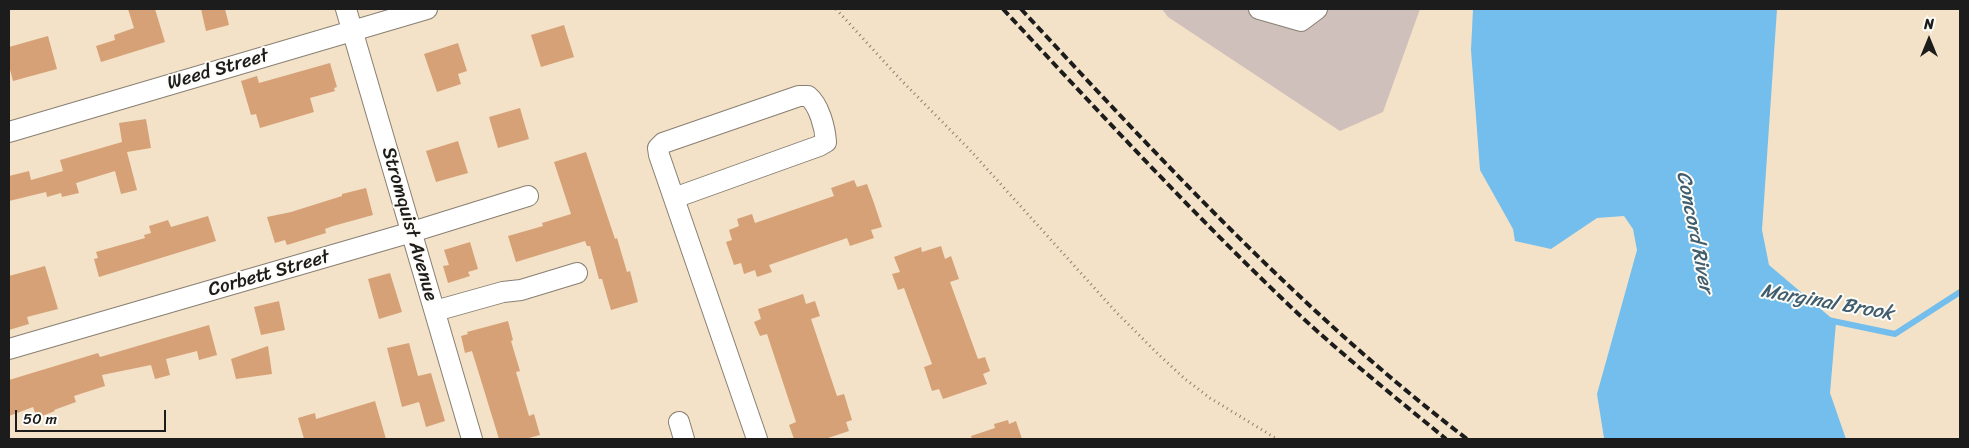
<!DOCTYPE html>
<html>
<head>
<meta charset="utf-8">
<style>
	body { margin:0 }
	#map { position:relative; width:1969px; height:448px; overflow:hidden; background:#f3e2c7; font-family:Sriracha,sans-serif }
	canvas { display:block }
	.frame { position:absolute; inset:0; border:10px solid #1c1c1c; pointer-events:none }
	.north { position:absolute; left:1904px; top:15px; width:50px; height:50px; -webkit-text-stroke:4px #fdfcf7; paint-order:stroke; rotate:0deg; font-size:14px; font-weight:700; line-height:20px; text-align:center; color:#1c1c1c }
	.north::after { content:''; display:block; margin:auto; width:18px; height:22px; background:#1c1c1c; clip-path:polygon(50% 0,100% 100%,50% 72%,0 100%) }
	.scale { position:absolute; left:15px; top:410px; width:151px; height:22px; box-sizing:border-box; border:2px solid #1c1c1c; border-top:0; padding-left:6px; font-size:15px; line-height:18px; white-space:nowrap; color:#1c1c1c; -webkit-text-stroke:4px #fdfcf7; paint-order:stroke }
</style>
</head>
<body>
<div id="map">
<canvas width="1969" height="448"></canvas>
<div class="frame"></div>
<div class="north">N</div>
<div class="scale">50 m</div>
</div>
<script>
const ctx = document.querySelector('canvas').getContext('2d');
ctx.lineJoin = 'round';
function paint(path, color) { ctx.fillStyle = color; ctx.fill(path, 'evenodd'); }
function trace(path, color, width, dash) { ctx.strokeStyle = color; ctx.lineWidth = width; ctx.lineCap = dash ? 'butt' : 'round'; ctx.setLineDash(dash || []); ctx.stroke(path); }
function drawText(font, color, halo, rows, align = 'center') {
  ctx.font = font + ' Sriracha,sans-serif'; ctx.lineWidth = 4; ctx.setLineDash([]); ctx.textBaseline = 'middle'; ctx.strokeStyle = halo; ctx.fillStyle = color; for (const [text, x, y, turn = 0] of rows) {
    ctx.save(); ctx.translate(x, y); ctx.rotate((+turn || 0) * Math.PI / 180); ctx.textAlign = isNaN(turn) ? turn : align; if (halo) ctx.strokeText(text, 0, 0); ctx.fillText(text, 0, 0); ctx.restore();
  }
}
paint(new Path2D(`
	M1162,9H1420L1383,112L1340,131L1168,17Z`), '#cfc0bb');
paint(new Path2D(`
	M1473,9H1777L1762,230L1769,265L1836,322L1830,393L1846,439L1604,438L1597,394L1637,250L1633,229L1624,216L1597,218L1551,249L1515,241L1513,229L1480,170L1471,50Z`), '#73beec');
trace(new Path2D(`
	M1828,320L1895,334L1960,292`), '#73beec', 6);
paint(new Path2D(`
	M128,9H155L165,42L101,62L96,46L115,40L114,35L134,28Z
	M201,9H225L229,25L206,31Z
	M564,25L574,57L541,67L531,35Z
	M48,36L57,69L13,81L9,66V47Z
	M458,43L467,71L458,74L461,84L437,92L424,54Z
	M330,63L337,87L334,88L335,91L310,98L314,112L260,128L256,114L251,115L241,81L257,76L259,83Z
	M520,108L529,139L498,148L489,117Z
	M146,119L151,148L127,152L137,190L121,194L115,171L76,183L79,193L62,197L61,193L47,197L46,192L9,201V176L29,171L31,180L63,171L60,160L122,142L119,123Z
	M458,141L468,173L436,182L426,151Z
	M586,152L615,239L617,238L627,272L630,271L638,302L611,310L602,279H599L590,246H587L585,241L516,262L508,236L543,226L542,223L571,214L554,162Z
	M854,180L857,187L867,184L874,203L882,227L871,230L874,238L850,246L847,238L769,265L772,272L757,277L755,270L744,274L741,263L734,265L726,242L732,240L729,230L739,226L737,219L752,214L755,223L834,196L831,188Z
	M366,188L373,215L333,226L325,229L326,233L287,245L285,240L275,243L267,217L291,212L342,196V194Z
	M208,216L216,241L99,277L94,259L98,258L96,252L145,238L144,235L151,233L149,226L168,220L171,227Z
	M470,242L478,269L468,272L470,276L448,283L443,266L449,265L444,250Z
	M941,246L945,259L951,256L959,279L950,282L978,359L985,357L990,371L983,374L987,384L943,399L939,389L932,391L924,367L932,364L904,288L898,290L892,274L900,272L894,257L921,247L922,252Z
	M45,266L58,309L27,317L29,324L9,330V276Z
	M390,273L402,312L379,319L368,279Z
	M803,294L806,304L815,301L820,316L811,319L837,396L844,394L852,420L846,422L849,431L825,439H794L789,425L796,422L767,334L760,336L754,322L761,319L758,309Z
	M279,301L285,330L261,335L254,307Z
	M508,321L513,340L511,341L520,371L516,372L529,416L534,414L540,435L525,439H499L472,351L465,353L461,336L468,334L467,332Z
	M209,325L217,355L199,360L197,351L166,359L170,375L155,379L151,365L102,375L105,386L74,396L76,402L54,410L55,411L37,418L33,407L9,416V380L98,353L100,357Z
	M409,343L418,376L431,373L445,421L426,427L419,402L402,407L387,348Z
	M268,346L272,374L236,379L231,359Z
	M375,401L386,439H304L298,418L315,413L316,419Z
	M1008,420L1009,424L1016,421L1022,439H972L971,436L995,428L994,424Z`), '#d6a177');
const minor = new Path2D(`
	M346,9L472,439
	M1259,9L1301,21L1317,9
	M9,132L427,9
	M674,198L819,146L826,142C825,127 819,105 808,96H799L663,143L658,148L659,155L757,439
	M435,311L503,292L521,290L577,273
	M9,349L412,232L528,196
	M679,422L684,439`);
trace(minor, '#887f72', 22);
trace(new Path2D(`
	M836,9L901,80L969,149L1116,312L1158,354L1185,379L1210,398L1277,439`), '#887f72', 3, [1, 4]);
trace(minor, '#fff', 20);
trace(new Path2D(`
	M1003,9C1098,111 1192,213 1293,309C1342,355 1395,397 1446,439
	M1021,9C1161,160 1302,313 1467,439`), '#1c1c1c', 4, [8, 4]);
drawText('19px', '#1c1c1c', '#fdfcf7', [
	["Weed Street",218,70,-16],
	["Stromquist Avenue",409,224,74],
	["Corbett Street",269,274,-16]
]);
drawText('italic 20px', '#3f5d6f', '#fdfcf7', [
	["Concord River",1694,232,79],
	["Marginal Brook",1827,303,10]
]);
</script>
</body>
</html>
